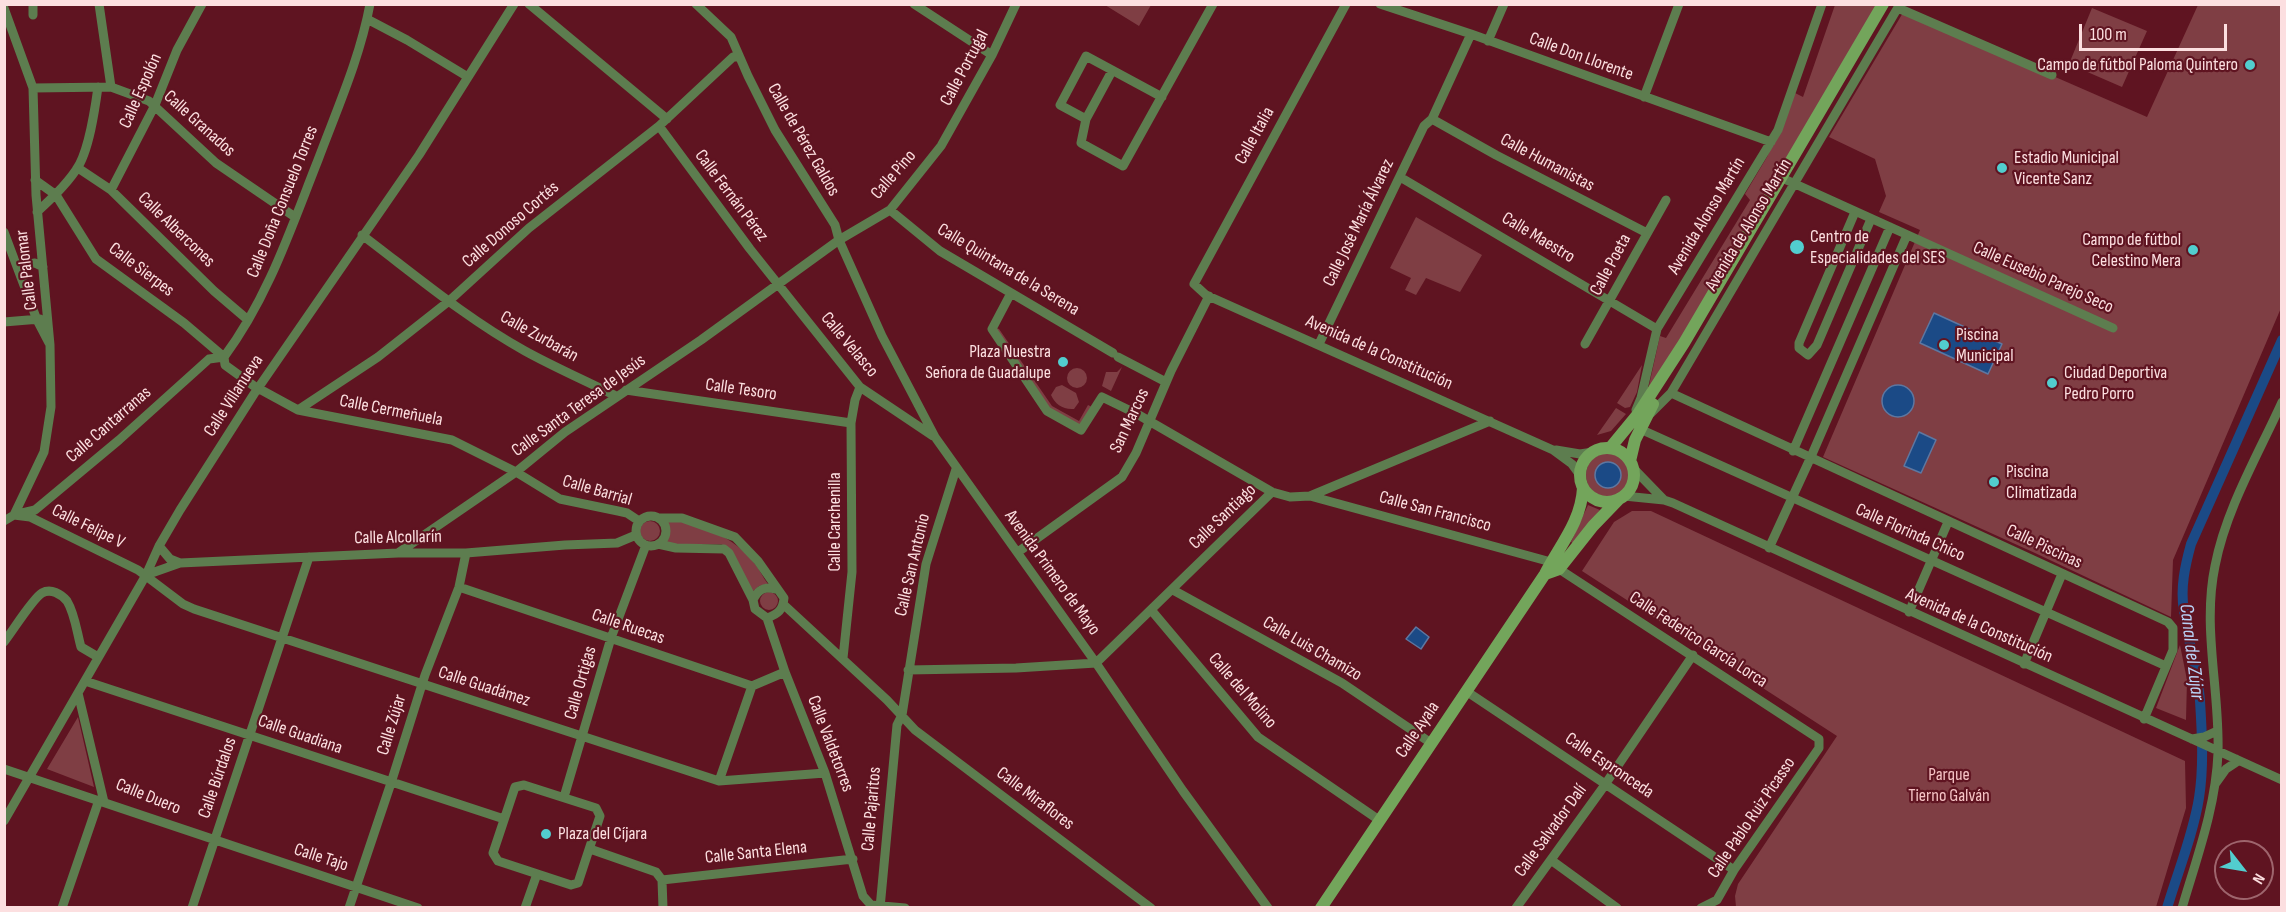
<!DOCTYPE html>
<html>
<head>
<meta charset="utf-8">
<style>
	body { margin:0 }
	#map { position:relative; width:2286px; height:912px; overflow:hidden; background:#5f1421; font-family:"Sofia Sans Condensed",sans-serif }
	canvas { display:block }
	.frame { position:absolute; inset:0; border:6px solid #fcdfe0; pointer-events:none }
	.north { position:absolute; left:2214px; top:840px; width:60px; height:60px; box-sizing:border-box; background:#5f1421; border:2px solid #9e656d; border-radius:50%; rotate:121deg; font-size:16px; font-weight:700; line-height:24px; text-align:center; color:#fcdfe0 }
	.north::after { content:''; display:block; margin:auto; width:21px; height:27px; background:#52cdce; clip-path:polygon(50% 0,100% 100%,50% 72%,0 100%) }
	.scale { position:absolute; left:2079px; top:24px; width:148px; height:27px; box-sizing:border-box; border:3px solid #fcdfe0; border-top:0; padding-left:8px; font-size:18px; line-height:21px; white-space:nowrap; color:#fcdfe0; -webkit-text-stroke:4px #5f1421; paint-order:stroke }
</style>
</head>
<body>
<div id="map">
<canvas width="2286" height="912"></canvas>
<div class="frame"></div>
<div class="north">N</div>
<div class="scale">100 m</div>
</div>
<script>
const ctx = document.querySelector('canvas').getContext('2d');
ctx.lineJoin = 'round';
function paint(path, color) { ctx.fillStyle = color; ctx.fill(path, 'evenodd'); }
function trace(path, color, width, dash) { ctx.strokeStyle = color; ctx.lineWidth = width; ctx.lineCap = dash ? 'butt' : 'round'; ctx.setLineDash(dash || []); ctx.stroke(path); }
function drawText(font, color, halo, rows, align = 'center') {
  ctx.font = font + ' "Sofia Sans Condensed",sans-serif'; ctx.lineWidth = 4.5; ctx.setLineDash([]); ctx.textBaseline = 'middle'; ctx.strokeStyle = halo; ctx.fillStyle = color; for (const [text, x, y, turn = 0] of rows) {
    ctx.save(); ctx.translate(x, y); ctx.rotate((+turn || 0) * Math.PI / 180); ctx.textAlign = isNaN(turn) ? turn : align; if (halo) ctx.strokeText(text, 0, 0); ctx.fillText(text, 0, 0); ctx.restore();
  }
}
paint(new Path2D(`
	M1105,5H1151L1139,26Z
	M1835,5H1883L1782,178L1648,390L1660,336L1666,338L1750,200L1745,194L1767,157L1795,93L1803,97Z
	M2198,5H2281V308L2173,560L2171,617L2035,553L1823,457L1920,230L1879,212L1886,196L1875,159L1829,137L1904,11L2147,117Z
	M2092,8L2147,31L2122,87L2069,64Z
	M1416,217L1482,255L1460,292L1426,278L1416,295L1405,290L1411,278L1390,268Z
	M994,327L999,329L1052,406L1079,421L1088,405L1092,407L1080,428L1049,410Z
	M1642,365L1637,392L1630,407L1625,408L1617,403Z
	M1122,367L1111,391L1102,386L1106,372H1117Z
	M1067 378a10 10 0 1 1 20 0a10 10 0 1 1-20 0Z
	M1062,385L1076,393L1079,402L1074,409C1063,410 1055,404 1051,395L1056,387Z
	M1616,408L1626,414L1611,431L1597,435Z
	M1586 475a22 22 0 1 1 44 0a22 22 0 1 1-44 0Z
	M1588,505L1600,510L1574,544L1571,542Z
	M1632,511H1651L2185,761L2186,808L2156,907H1736L1735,896L1738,884L1837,736L1582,571L1614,522Z
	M666,520C699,522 735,537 755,564C760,570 763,578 768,584L759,586L751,593L727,547L721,544H663L669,534Z
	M640 531a10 10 0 1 1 20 0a10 10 0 1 1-20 0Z
	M760 601a9 9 0 1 1 18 0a9 9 0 1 1-18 0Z
	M2180,645L2187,680L2186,720L2156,708Z
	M78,717L94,787L47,769Z`), '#7f3e44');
const water = new Path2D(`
	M1934,313L2002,344L1988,374L1920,343Z
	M1882 401a16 16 0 1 1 32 0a16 16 0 1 1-32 0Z
	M1919,432L1936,440L1921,473L1904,466Z
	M1595 475a13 13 0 1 1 26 0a13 13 0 1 1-26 0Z
	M1416,627L1429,637L1421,649L1406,639Z`);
paint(water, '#1b4a86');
trace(water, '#5e77a1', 1.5);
trace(new Path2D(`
	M2167,908C2178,871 2193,835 2199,798C2204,767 2202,732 2200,701C2198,671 2188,642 2184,611C2180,588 2185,566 2191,544L2282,340`), '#1b4a86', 10);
trace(new Path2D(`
	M99,4L111,87
	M529,4L667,119
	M696,4L731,37L748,76L775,130L835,225L839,240L882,336L935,437L1096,663L1183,791L1268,908
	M914,4L992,55
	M1346,4L1194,284L1206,295L1553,450L1572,464L1580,475
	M1380,4L1471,34L1771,142
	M4,8L33,88L36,195L50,345L51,407L44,452L14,515L4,521
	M1898,8L2052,75
	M33,15V4
	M367,19L407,40L468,77
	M1488,41L1504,4
	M1112,71L1086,119L1081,143L1123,166L1213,4
	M33,88L111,87L149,101L216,163L295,217
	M1644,97L1679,4
	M1086,119L1060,105L1086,56L1162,97
	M1432,119L1496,155L1647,233
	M659,126L750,249L860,387L933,436
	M78,168L111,190L214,291L248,320
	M1400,177L1657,329
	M1782,178L2113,328
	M35,180L56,195L96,259L184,323L224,357
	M111,190L155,105L177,50L202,4
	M890,210L940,251L1113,353
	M37,212C51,199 65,186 76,170C89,152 95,109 98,87
	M1855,212L1799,343V348L1808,355L1817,345L1871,219
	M4,232L37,320L49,343
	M362,235C415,275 467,319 525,351C554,367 586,381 616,396
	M21,275L29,264L35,263L43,267
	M1011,293L992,329L1047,411L1081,430L1102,397L1137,414L1272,492L1290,497L1310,496L1490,421
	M4,322L40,319
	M1319,344L1424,126L1432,119L1471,34
	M1585,344L1666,200
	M224,357L225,365L254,386L298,410L452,440L516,472L560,499L618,511L627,513L639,521
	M224,357C268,298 291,228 318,160C337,109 360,58 370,4
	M1118,357L1166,382
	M626,390L851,423
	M1671,393L2168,622L2173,628V650L2144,719
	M298,410L378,357L449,301L529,228L659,126L733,57L739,56
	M1636,410L1641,398L1657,329L1778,130L1822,4
	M1651,413L1671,393L1900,4
	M1640,429L2166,666
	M1556,450L1580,454L1593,452
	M1793,451L1890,227
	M1632,467L1664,500
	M1310,496L1551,562
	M1624,496L1664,500L1673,503L2282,780
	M22,513L35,510L119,440L209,359L224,357
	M14,515L30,517L138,570L183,604L194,609L719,781L825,773
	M636 531a15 15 0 1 1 30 0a15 15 0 1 1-30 0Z
	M659,518H682L735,537L758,561L784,598C783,610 778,614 767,618
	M658,544L676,548L724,549L729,553L753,600L755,609L767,618L785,672L825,773L863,896L871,905L905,908
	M159,546L170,559L180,563
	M1769,548L1810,459L1907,235
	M1018,552L1122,477L1136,453L1171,371L1209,296
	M398,553L516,472L565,432L701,340L839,240L890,210L941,146L992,55L1016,4
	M1559,569L1819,739V748L1734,870L1717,900L1701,908
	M146,575L180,563L398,553H466L565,545L617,543L636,535
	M459,587L752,686L785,672
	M1173,590L1342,683L1431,743
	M753,600C758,590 764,586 775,589
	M783,604L887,700L915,730L1151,908
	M1152,611L1258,737L1379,820
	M1909,612L1948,522
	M4,642C12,632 33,598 42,593C51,588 61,594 67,601C75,614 77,633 81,647L98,657
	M843,658L852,572L851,423L855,400L860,387
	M2024,664L2062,574
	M908,670L1016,668L1096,663L1272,492
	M85,681L504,819
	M1466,691L1734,870
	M78,693L104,802
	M2192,739L2204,737L2217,731
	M4,769L418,908
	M719,781L752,686
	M2216,783L2226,769L2238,761L2236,759
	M524,785L596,808L600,816L578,883L571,885L498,861L493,853L515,787Z
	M564,797L611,638L646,545
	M4,821L146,575L159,546L180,510L254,394L419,155L514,4
	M590,849L656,872L662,880
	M1551,860L1617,908
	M662,880L853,859
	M662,880L663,908
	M62,908L99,800
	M192,908L309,557
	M349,908L391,783L425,675L459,587L466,553
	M525,908L537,874
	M880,908L897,725L902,715L926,564L956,469
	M1516,908L1602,789L1693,655
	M2182,908C2197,857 2216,806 2218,753C2220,691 2202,628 2215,566C2226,509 2258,455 2282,402`), '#5d7d4f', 9);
trace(new Path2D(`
	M1610,448L1638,414L1684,343L1883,4
	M1580 475a27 27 0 1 1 54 0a27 27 0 1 1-54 0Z
	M1630,461L1635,440L1653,404
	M1545,574L1559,569L1593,526L1619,499
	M1321,908L1545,574C1560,545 1581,522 1583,488`), '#73a55b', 12);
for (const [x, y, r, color] of [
	[2250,65,6,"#52cdce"],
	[2002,168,6,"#52cdce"],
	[1797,247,8,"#52cdce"],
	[2193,250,6,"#52cdce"],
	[1944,345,6,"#52cdce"],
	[1063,362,6,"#52cdce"],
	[2052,383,6,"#52cdce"],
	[1994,482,6,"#52cdce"],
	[546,834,6,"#52cdce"]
]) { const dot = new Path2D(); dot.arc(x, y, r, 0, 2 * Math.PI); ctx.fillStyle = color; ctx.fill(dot); trace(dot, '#5f1421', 2); }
drawText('18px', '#fcdfe0', '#5f1421', [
	["Calle Don Llorente",1581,57,20],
	["Calle Portugal",965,68,-62],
	["Calle Espolón",141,91,-66],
	["Calle Granados",199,124,42],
	["Calle Italia",1255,136,-61],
	["Calle de Pérez Galdos",803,140,60],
	["Calle Humanistas",1547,163,28],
	["Calle Pino",894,175,-49],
	["Calle Fernán Pérez",731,196,53],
	["Calle Doña Consuelo Torres",283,202,-68],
	["Avenida Alonso Martín",1707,216,-59],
	["Calle José María Álvarez",1359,223,-64],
	["Calle Donoso Cortés",511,225,-41],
	["Avenida de Alonso Martín",1749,225,-59],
	["Calle Albercones",176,230,44],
	["Calle Maestro",1538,238,31],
	["Calle Poeta",1611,265,-62],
	["Calle Palomar",27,270,-97],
	["Calle Sierpes",141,270,37],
	["Calle Quintana de la Serena",1008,270,31],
	["Calle Eusebio Parejo Seco",2043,278,24],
	["Calle Zurbarán",539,337,29],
	["Calle Velasco",849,345,50],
	["Avenida de la Constitución",1379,353,24],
	["Calle Tesoro",741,390,8],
	["Calle Villanueva",234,396,-57],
	["Calle Santa Teresa de Jesús",579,406,-36],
	["Calle Cermeñuela",391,411,11],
	["San Marcos",1130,421,-65],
	["Calle Cantarranas",109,425,-41],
	["Calle Barrial",597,491,16],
	["Calle San Francisco",1435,512,15],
	["Calle Santiago",1223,517,-44],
	["Calle Carchenilla",835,522,-90],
	["Calle Felipe V",88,527,26],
	["Calle Florinda Chico",1910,533,24],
	["Calle Alcollarín",398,538,-1],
	["Calle Piscinas",2044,547,25],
	["Calle San Antonio",913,565,-77],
	["Avenida Primero de Mayo",1052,573,54],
	["Avenida de la Constitución",1979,626,24],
	["Calle Ruecas",628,627,19],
	["Calle Federico García Lorca",1698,640,33],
	["Calle Luis Chamizo",1312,649,30],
	["Calle Ortigas",581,683,-74],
	["Calle Guadámez",484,687,18],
	["Calle del Molino",1242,691,49],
	["Calle Zújar",392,725,-73],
	["Calle Ayala",1418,730,-56],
	["Calle Guadiana",300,735,19],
	["Calle Valdetorres",830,744,69],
	["Calle Espronceda",1609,766,34],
	["Calle Búrdalos",218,778,-71],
	["Calle Duero",148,797,22],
	["Calle Miraflores",1035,799,37],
	["Calle Pajaritos",872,809,-85],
	["Calle Pablo Ruiz Picasso",1752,818,-56],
	["Calle Salvador Dalí",1551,831,-54],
	["Calle Santa Elena",756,853,-6],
	["Calle Tajo",321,858,18]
]);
drawText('18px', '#fcdfe0', '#5f1421', [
	["Campo de fútbol Paloma Quintero",2238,65,"right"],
	["Estadio Municipal",2014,158],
	["Vicente Sanz",2014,179],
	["Centro de",1810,237],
	["Especialidades del SES",1810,258],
	["Campo de fútbol",2181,240,"right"],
	["Celestino Mera",2181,261,"right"],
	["Piscina",1956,335],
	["Municipal",1956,356],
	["Plaza Nuestra",1051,352,"right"],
	["Señora de Guadalupe",1051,373,"right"],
	["Ciudad Deportiva",2064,373],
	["Pedro Porro",2064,394],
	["Piscina",2006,472],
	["Climatizada",2006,493],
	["Plaza del Cíjara",558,834]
], 'left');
drawText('18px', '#f5c3c5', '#5f1421', [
	["Parque",1949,775],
	["Tierno Galván",1949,796]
]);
drawText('italic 20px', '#b9d2f6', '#5f1421', [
	["Canal del Zújar",2191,652,83]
]);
</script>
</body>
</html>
